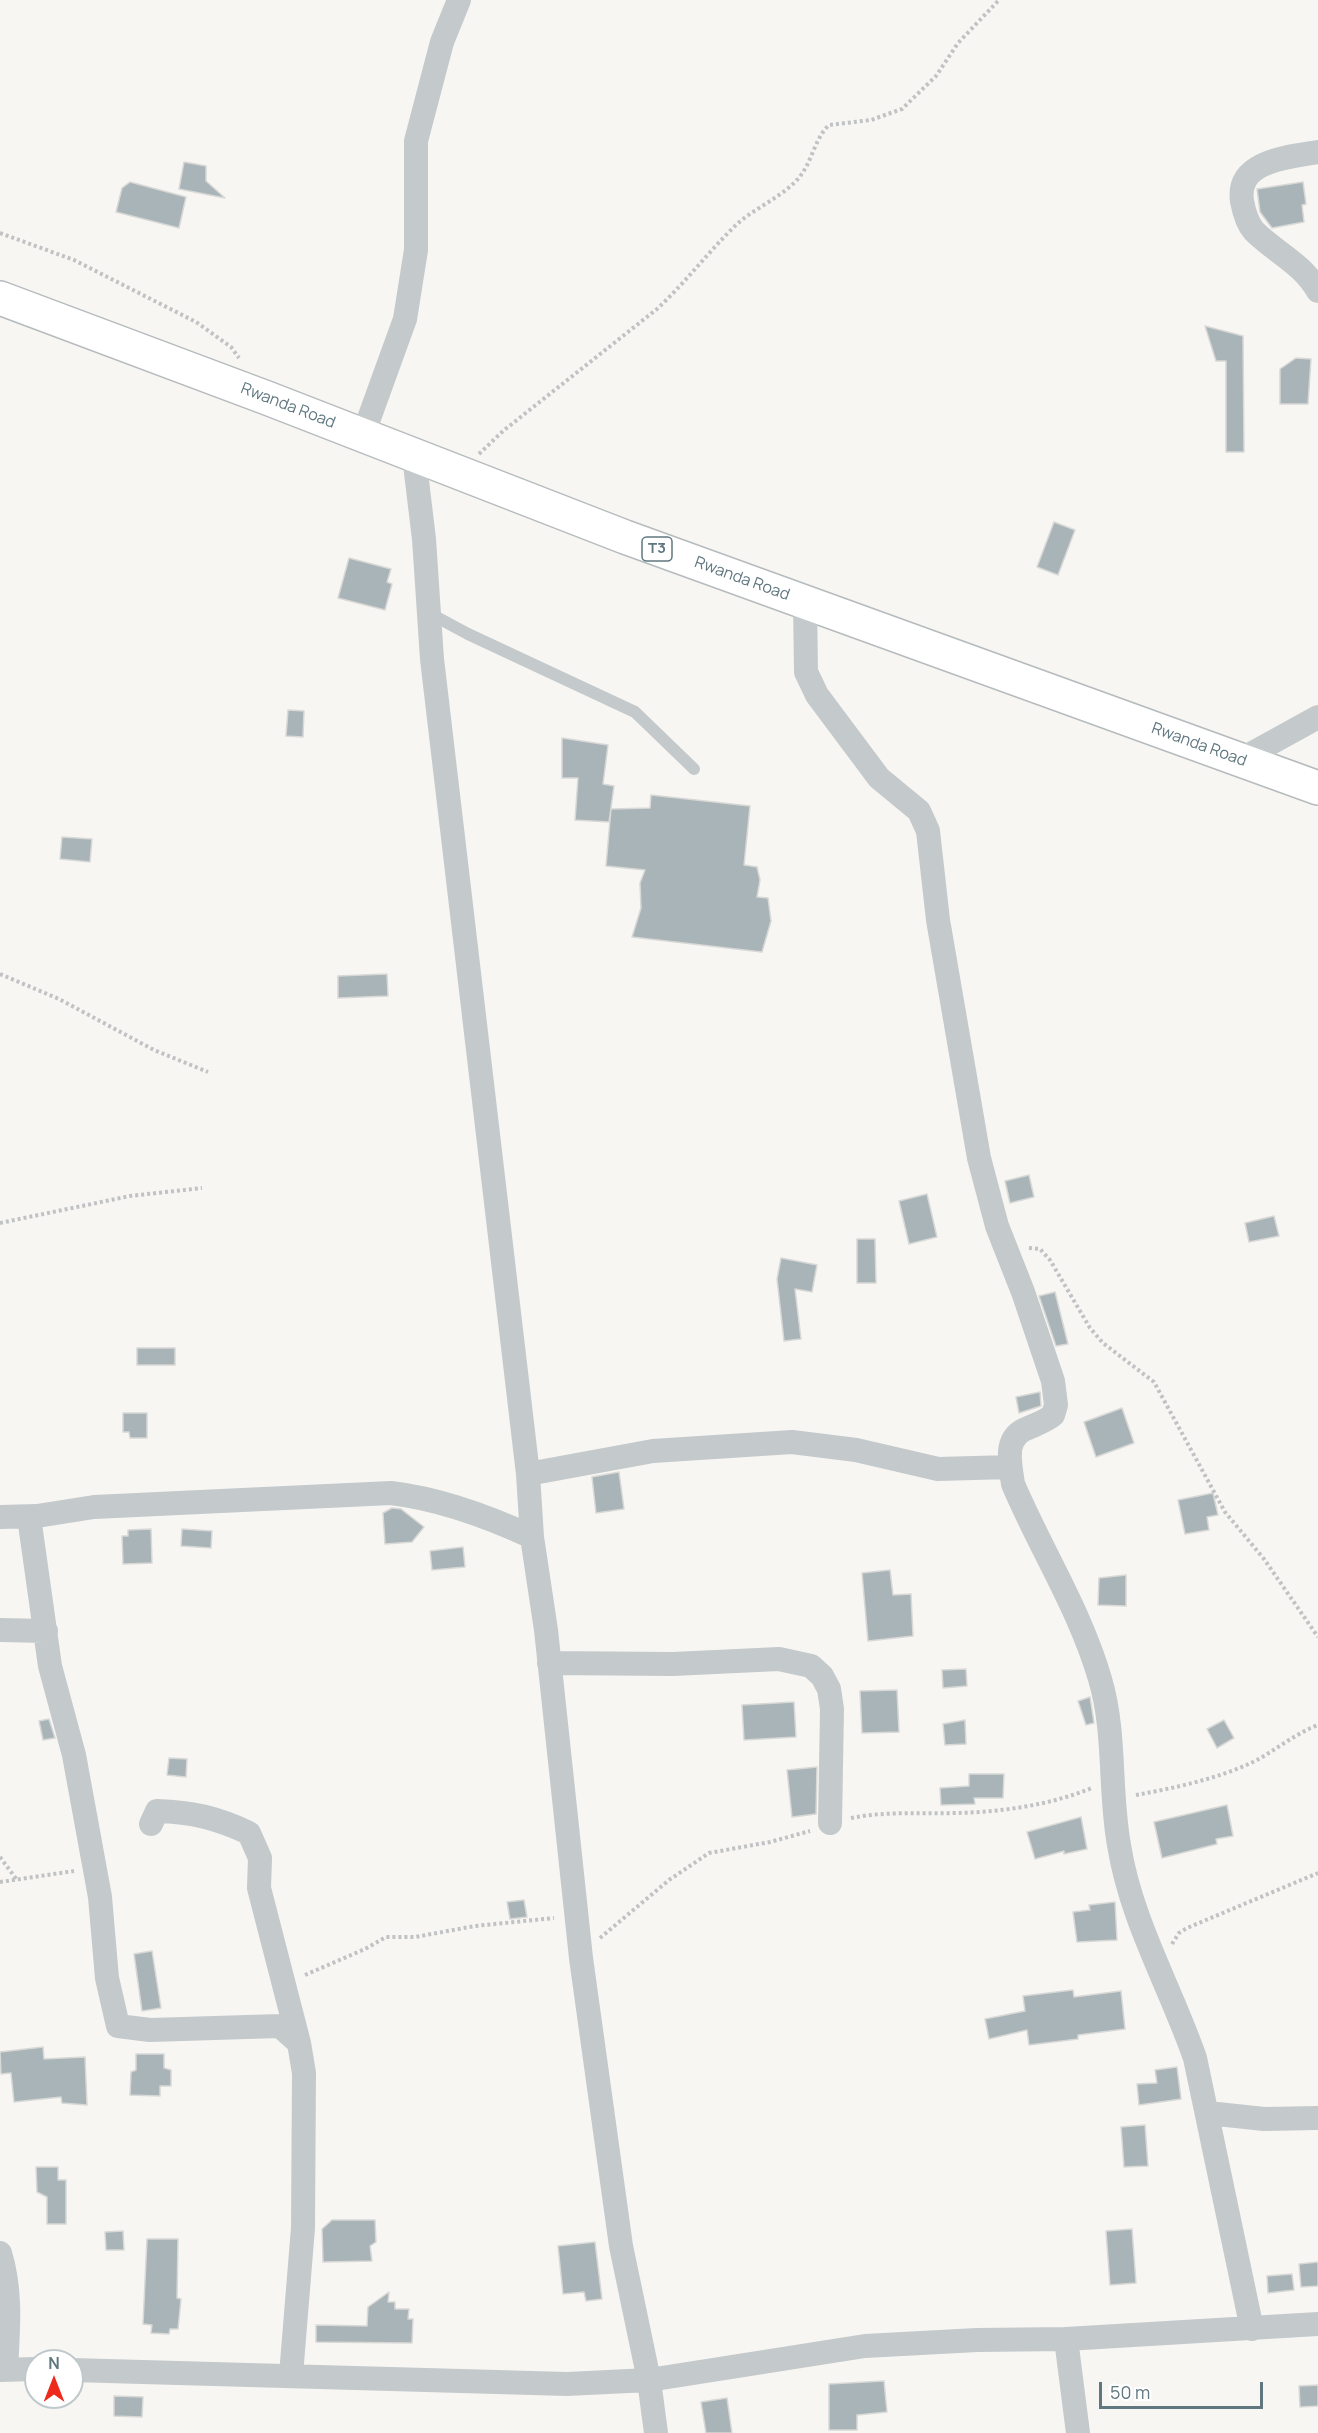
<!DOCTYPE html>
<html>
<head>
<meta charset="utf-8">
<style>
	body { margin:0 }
	#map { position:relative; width:1318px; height:2433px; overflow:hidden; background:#f7f6f3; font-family:Manrope,sans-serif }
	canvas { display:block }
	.north { position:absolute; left:24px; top:2349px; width:60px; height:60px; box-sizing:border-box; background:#fff; border:2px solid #bfc9cc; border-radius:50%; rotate:0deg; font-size:16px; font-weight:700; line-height:24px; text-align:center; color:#607780 }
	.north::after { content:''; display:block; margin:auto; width:21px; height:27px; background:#ee2a1c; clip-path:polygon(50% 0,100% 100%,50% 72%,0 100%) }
	.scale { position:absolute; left:1099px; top:2382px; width:164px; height:27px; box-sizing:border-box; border:3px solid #607780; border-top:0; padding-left:8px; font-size:18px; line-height:21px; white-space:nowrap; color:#607780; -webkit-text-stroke:4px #fff; paint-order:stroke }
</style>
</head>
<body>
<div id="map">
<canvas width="1318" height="2433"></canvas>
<div class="north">N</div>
<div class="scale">50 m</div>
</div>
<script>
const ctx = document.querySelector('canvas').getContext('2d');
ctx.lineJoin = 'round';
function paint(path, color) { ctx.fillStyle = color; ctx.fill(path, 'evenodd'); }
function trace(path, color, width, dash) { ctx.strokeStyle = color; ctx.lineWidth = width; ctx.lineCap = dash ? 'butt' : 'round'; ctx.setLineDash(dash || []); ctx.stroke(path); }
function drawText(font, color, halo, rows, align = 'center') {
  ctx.font = font + ' Manrope,sans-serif'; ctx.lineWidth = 6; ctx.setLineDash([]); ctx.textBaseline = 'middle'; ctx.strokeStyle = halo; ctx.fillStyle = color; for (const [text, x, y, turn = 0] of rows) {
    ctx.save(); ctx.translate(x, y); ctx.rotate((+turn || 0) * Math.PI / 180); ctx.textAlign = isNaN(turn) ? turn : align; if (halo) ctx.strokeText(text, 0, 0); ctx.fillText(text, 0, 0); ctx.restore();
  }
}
const building = new Path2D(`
	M184,162L206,166V181L225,198L179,189Z
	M130,182L186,197L179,228L116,212L122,188Z
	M1303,182L1306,204L1302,205L1304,222L1272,228L1260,212L1257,189Z
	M1205,326L1243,336L1244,452H1226V361H1216Z
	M1296,358L1311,359L1308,404H1280V369Z
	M1054,522L1075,530L1058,575L1037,567Z
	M349,558L391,569L387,582L392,584L385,610L338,598Z
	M288,710L304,711L303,737L286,736Z
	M562,738L608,745L603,784L614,786L609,822L575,820L578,778H562Z
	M651,795L750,806L744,865L757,867L760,880L757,897L768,898L771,921L762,952L632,937L641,908L640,883L645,870L606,866L611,809L650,808Z
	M62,837L92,839L90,862L60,859Z
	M387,974L388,996L338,998V976Z
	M1029,1175L1034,1197L1010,1203L1005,1181Z
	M927,1194L937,1237L909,1244L899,1201Z
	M1274,1216L1279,1236L1249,1242L1245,1223Z
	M857,1239H875L876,1283H857Z
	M781,1258L817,1265L812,1292L795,1289L801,1339L784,1341L777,1279Z
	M1055,1292L1068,1344L1056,1346L1039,1296Z
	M137,1348H175V1365H137Z
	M1040,1392L1041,1406L1019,1413L1016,1397Z
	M1122,1408L1134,1443L1096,1457L1084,1422Z
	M123,1413H147V1438H130L129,1432H123Z
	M619,1472L624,1509L596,1513L592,1477Z
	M1213,1493L1218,1515L1207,1517L1209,1530L1185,1534L1178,1500Z
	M392,1508L401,1509L424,1527L412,1542L385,1544L383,1513Z
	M151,1529L152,1563L123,1564L122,1536H128V1530Z
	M182,1529L212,1531L211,1548L181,1546Z
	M463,1547L465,1567L432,1570L430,1551Z
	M890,1570L893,1595L911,1594L913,1636L868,1641L862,1573Z
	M1126,1575V1606L1098,1605L1099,1578Z
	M966,1669L967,1686L943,1688L942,1670Z
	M897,1690L899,1732L862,1733L860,1691Z
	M1090,1697L1094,1723L1086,1725L1078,1701Z
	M794,1702L796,1737L744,1740L742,1705Z
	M49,1719L55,1738L43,1740L39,1721Z
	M965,1720L966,1744L945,1745L943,1724Z
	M1224,1720L1234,1738L1217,1748L1207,1729Z
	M169,1758L187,1759L186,1777L167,1775Z
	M817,1767L816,1814L792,1817L787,1770Z
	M969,1774H1004L1003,1798H974L975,1804L941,1805L940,1788L969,1786Z
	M1227,1805L1233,1836L1216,1839L1217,1844L1162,1858L1154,1822Z
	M1081,1817L1087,1849L1064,1854V1851L1035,1859L1027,1832Z
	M524,1900L527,1917L510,1919L507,1902Z
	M1115,1902L1117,1940L1077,1942L1073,1912L1090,1910L1089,1905Z
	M152,1951L161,2008L142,2011L134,1954Z
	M1073,1990L1074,1997L1121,1991L1125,2029L1078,2035V2039L1029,2045L1027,2030L989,2039L985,2019L1025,2011L1023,1996Z
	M43,2047L44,2059L85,2057L87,2105L62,2103L61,2097L14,2102L11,2073L1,2074L0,2052Z
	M136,2054H164V2068L171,2070V2086H160V2096L130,2095L131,2072L136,2070Z
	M1177,2067L1181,2099L1139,2105L1137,2084L1157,2083L1155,2070Z
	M1145,2125L1148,2166L1124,2167L1121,2127Z
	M36,2167H58V2180H66V2224H47V2197L37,2192Z
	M332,2220H375L376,2242L370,2246L372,2261L323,2262L322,2229Z
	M1132,2229L1136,2283L1110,2285L1106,2231Z
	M123,2231L124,2250H106L105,2232Z
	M147,2239H178L177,2298L181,2299L178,2329H170L169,2334L151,2333L152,2325L143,2324Z
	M595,2242L602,2299L586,2301L584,2292L563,2294L558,2246Z
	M1318,2262V2286L1301,2287L1299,2264Z
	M1292,2274L1294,2290L1268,2293L1267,2276Z
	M389,2292L388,2302H395V2309H409L408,2319H413L412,2343L316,2342V2325L367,2326L368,2307Z
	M884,2381L887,2412L857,2415V2430H829V2384Z
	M1318,2385V2406L1300,2407L1299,2386Z
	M114,2396L143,2397L142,2417L114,2416Z
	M727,2398L732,2433H706L701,2402Z`);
paint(building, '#a8b4b7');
trace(building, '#d8d8d6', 1.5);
const trunk = new Path2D(`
	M0,298L267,398L625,537L1318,788`);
trace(trunk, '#b6bbbd', 36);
trace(new Path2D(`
	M0,233L74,260L196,322L231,347L239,358
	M479,454L503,431L657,309C686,282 709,251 737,224C755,208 780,198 797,180C812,164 814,139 829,125L871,120L902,109L936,76L958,43L999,0
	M0,974L59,999L154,1050L208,1072
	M0,1223L130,1196L202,1188
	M1029,1248L1040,1249L1050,1260L1090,1328L1103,1343L1154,1382L1225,1512L1264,1559L1318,1637
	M1136,1795C1174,1788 1217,1779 1253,1762C1275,1751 1294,1734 1318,1725
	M851,1818C886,1811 921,1814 957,1813C1002,1812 1050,1805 1092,1788
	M0,1857L17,1880
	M0,1882L74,1871
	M600,1938L669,1880L709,1853L770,1842L810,1831
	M1172,1944L1179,1933L1187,1928L1318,1873
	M305,1975L365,1949L386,1937H415L475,1926L554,1918`), '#c0c2c4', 4, [3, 3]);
trace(new Path2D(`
	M429,613L468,634L635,712L694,769`), '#c4c9cb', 12);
trace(new Path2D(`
	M1318,152C1290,157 1236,160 1242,201C1244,212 1247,223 1254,231C1276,253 1302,263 1318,291
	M363,435L405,319L416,250V141L442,42L459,0
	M414,456L424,539L432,659L528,1474L532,1537L546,1630L581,1958L621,2246L649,2380L656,2433
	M805,603L806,672L817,695L879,778L919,811L928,831L938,920L979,1158L997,1226L1023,1292L1053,1381L1056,1405L1053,1415C1046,1421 1037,1424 1028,1428C1003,1437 1010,1462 1013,1484C1041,1550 1080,1610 1100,1679C1116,1732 1109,1790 1119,1845C1131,1921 1170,1986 1195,2058L1252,2329
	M1240,760L1318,717
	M528,1474L653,1451L792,1442L856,1450L938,1469L1010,1467
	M0,1517L37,1516L94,1507L391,1493C441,1499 487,1516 532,1537
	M29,1517L50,1666L74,1755L100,1897L107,1978L118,2026L150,2030L280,2026L299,2043L304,2073L303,2228L291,2375
	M0,1630L46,1631
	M549,1663L673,1664L779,1659L811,1666L822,1676L829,1689L832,1709L830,1823
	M151,1824L157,1811C193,1812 217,1818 249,1833L260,1858L259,1888L299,2043
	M1208,2113L1264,2119L1318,2118
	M0,2253C12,2292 8,2330 6,2370
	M1066,2339L1078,2433
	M0,2370L36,2369
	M72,2370L567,2384L649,2380L865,2346L977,2340L1066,2339L1318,2324`), '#c4c9cb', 24);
trace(trunk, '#fff', 33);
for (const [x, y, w] of [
	[657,549,30]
]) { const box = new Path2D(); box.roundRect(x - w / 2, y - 12, w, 24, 4.5); ctx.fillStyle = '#fff'; ctx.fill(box); trace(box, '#607780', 1.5); }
drawText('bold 15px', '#607780', null, [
	["T3",657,549]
]);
drawText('16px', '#607780', '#fff', [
	["Rwanda Road",288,406,21],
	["Rwanda Road",742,579,20],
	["Rwanda Road",1199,745,20]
]);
</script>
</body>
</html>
